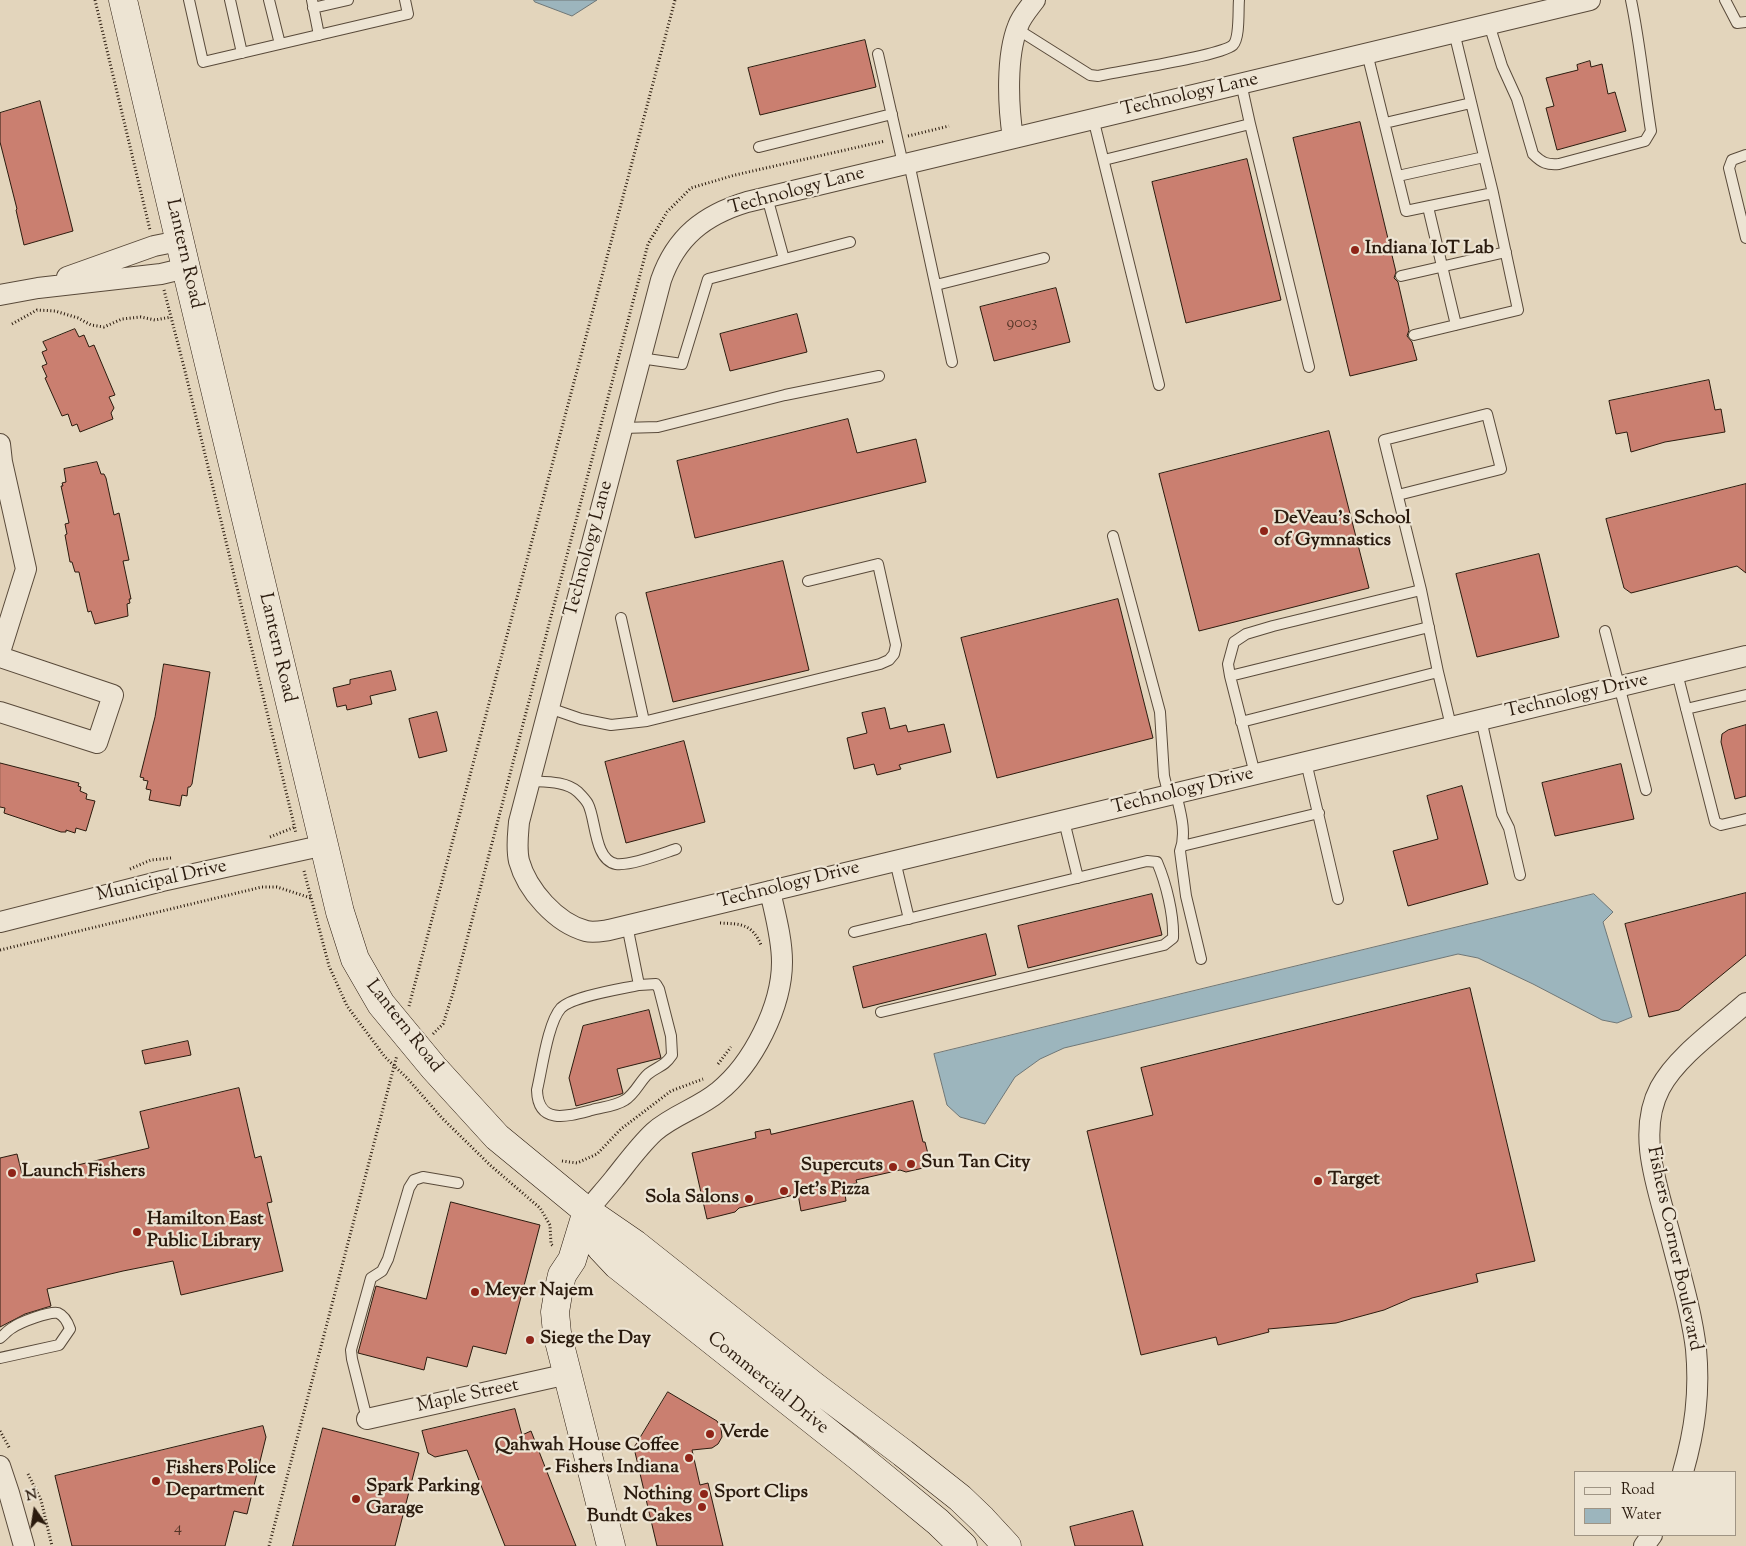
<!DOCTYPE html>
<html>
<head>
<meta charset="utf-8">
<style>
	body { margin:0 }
	#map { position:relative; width:1746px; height:1546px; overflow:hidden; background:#e3d5bc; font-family:"Sorts Mill Goudy",serif }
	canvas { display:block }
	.legend { position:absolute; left:1574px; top:1471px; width:162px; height:65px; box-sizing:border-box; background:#ede4d3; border:1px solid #9f9484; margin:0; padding:6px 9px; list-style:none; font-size:15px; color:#2b1b0e }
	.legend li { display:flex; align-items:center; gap:10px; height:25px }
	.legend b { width:25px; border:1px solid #9f9484 }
	.north { position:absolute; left:10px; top:1486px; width:50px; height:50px; -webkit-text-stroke:4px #ede4d3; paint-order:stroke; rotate:347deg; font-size:14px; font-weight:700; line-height:20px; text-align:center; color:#2b1b0e }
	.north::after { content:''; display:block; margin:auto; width:18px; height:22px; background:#2b1b0e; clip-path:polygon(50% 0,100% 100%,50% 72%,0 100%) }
</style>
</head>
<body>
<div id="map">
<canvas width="1746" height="1546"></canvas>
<ul class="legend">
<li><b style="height:6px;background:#ede4d3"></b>Road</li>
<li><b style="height:14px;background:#9cb5bd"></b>Water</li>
</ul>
<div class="north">N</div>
</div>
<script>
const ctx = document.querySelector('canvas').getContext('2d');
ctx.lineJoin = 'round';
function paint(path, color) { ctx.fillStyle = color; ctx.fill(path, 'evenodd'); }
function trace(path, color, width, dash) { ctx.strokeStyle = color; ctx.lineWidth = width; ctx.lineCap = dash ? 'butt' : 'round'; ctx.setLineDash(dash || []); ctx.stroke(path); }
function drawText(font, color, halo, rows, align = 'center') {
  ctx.font = font + ' "Sorts Mill Goudy",serif'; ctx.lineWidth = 4.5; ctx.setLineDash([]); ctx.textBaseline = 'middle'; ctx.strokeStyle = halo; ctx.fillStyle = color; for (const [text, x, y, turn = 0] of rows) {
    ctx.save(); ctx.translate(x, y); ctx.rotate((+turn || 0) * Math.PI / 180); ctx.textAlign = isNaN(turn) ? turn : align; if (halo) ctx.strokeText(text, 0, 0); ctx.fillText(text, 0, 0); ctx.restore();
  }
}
const water = new Path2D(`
	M534,0H597L572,16L535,2Z
	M1594,894L1613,912L1603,922L1632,1017L1617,1023L1602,1020L1533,984L1478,958L1458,954L1064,1048L1040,1059L1015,1077L985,1124L960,1117L947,1105L934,1054Z`);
paint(water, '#9cb5bd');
trace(water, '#6f7777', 1);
const building = new Path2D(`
	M865,40L876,87L760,115L748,68Z
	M1590,61L1591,67L1602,64L1608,94L1615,92L1626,131L1557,150L1546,108L1554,106L1546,78L1578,70L1577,65Z
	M40,101L73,231L24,245L16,210L17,209L0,142V113Z
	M1360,122L1396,272L1394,278L1398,282L1409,330L1407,336L1412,342L1417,360L1350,376L1293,138Z
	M1247,159L1281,300L1186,323L1152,182Z
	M1056,288L1070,342L994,361L980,307Z
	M797,314L807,352L730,371L720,334Z
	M75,329L79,337L84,335L89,347L94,345L115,395L109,397L114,408L111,413L113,419L80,432L77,424L72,426L68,414L62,416L45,378L47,377L42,366L47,364L42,352L47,350L43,342Z
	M1709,380L1715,410L1721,409L1725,432L1665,442L1631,452L1627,432L1616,434L1609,401Z
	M848,419L857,453L916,439L926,482L695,538L677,461Z
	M1329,431L1369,588L1199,631L1159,474Z
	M97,462L101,474H104L106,478L114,515L119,513L129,560L123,561L131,599H129L130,603L127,604L128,616L95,624L91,611L88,612L87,608L79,572H75L72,562H70L65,535L67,534L65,524L69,523L61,486H63L62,483L66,482L64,469Z
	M1746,484V573L1737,566L1631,593L1624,588L1606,519Z
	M1539,554L1559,637L1477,657L1456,574Z
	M783,561L809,670L673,702L646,593Z
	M1118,599L1153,738L997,778L961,638Z
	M164,664L210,672L192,784L190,787H188L187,796L182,795L180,806L149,800L151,790L146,789L148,781L143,780L144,778L140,777L155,717Z
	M391,671L396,690L370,696L372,704L347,710L346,705L337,707L333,688L350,684V680Z
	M885,708L890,729L906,725L908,732L944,724L951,752L899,765L901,769L877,775L874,764L854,769L847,738L867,733L862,713Z
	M437,712L447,751L419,758L409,719Z
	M1746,725V796L1735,799L1721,742L1722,734L1728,730Z
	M684,741L705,822L626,843L605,762Z
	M0,763L79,783L78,786L81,787L80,791L87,794L86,799L95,801L86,831L76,828L75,833L66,830V832H61L4,813L5,808L0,807Z
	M1621,764L1634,819L1555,836L1542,783Z
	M1462,786L1488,884L1408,906L1393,851L1438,839L1427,796Z
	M1746,893V955L1679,1010L1649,1017L1625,924Z
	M1152,894L1162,935L1028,968L1018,926Z
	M986,934L996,975L863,1008L853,967Z
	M1470,988L1535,1261L1476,1274L1478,1282L1412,1298L1384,1310L1336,1323L1268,1329L1269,1332L1218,1345L1216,1337L1141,1355L1087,1131L1153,1115L1141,1068Z
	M649,1010L661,1058L617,1069L623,1093L621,1094L576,1106L569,1078L583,1026Z
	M188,1041L191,1055L145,1064L142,1051Z
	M239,1088L255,1158L261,1156L272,1202L267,1203L283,1271L181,1295L173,1261L123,1271L47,1289L51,1306L25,1314L0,1327V1158L17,1154L23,1178L149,1148L140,1112Z
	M913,1101L923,1142H925L931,1166L906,1172L900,1170L856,1180L857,1183L844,1186L846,1201L801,1211L798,1194L739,1208L735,1212L707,1219L692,1153L756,1138L755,1132L770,1129L771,1134Z
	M451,1202L540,1225L506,1354L473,1346L467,1367L427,1357L424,1370L358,1353L376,1286L426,1299Z
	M668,1392L717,1421L721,1428L722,1437L718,1444L712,1448L692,1450L700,1485L708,1483L723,1546H657L634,1448Z
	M515,1409L522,1435L531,1431L576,1546H505L467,1450L435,1457L428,1453L422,1431Z
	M263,1426L266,1437L247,1514L234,1511L225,1546H72L55,1476Z
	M323,1428L419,1453L395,1546H293Z
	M1133,1511L1143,1546H1075L1070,1527Z`);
paint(building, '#ca7f70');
trace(building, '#2b1b0e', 1);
const lane = new Path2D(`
	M189,0L203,62L408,14L405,0
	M230,0L242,53
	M269,0L280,44
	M312,0L319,35
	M1725,0L1737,23L1746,22
	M313,8L348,0
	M1489,24L1502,66L1517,99L1533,154C1542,163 1547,165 1559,164L1645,141L1651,131C1644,87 1640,43 1631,0
	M1017,29L1090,75L1098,76C1120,71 1221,56 1233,45C1240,38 1238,10 1239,0
	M1367,53L1406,211L1493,193
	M878,54L903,164
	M1093,118L1159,385
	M1385,123L1471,103
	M1250,124L1309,367
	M759,147L892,114
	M1746,155L1732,160L1729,168L1746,238
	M1104,160L1250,124L1241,83
	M909,163L952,362
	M1398,176L1484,157
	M767,197L784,259
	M1428,207L1456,325
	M1401,276L1506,252
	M936,285L1044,258
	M1414,335L1518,310L1493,193L1454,32
	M640,358L682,364L708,279L850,242
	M622,428L658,427L785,395L879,376
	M1113,536L1160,712L1164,776L1169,796
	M621,618L644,721
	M1605,631L1646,790
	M1438,672L1451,726
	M1677,673L1715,822L1721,825L1746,819
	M1230,676L1429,627
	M549,708L581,719L611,725L647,721L880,664L889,660L894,654L896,645L878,564L808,581
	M1686,709L1746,695
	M1481,719L1502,814L1509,828L1520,875
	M1241,722L1438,672L1421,590L1384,440L1487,414L1501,469L1398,495
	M1306,762L1338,899
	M1255,774L1230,676L1228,664L1234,642L1246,634L1273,626L1421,590
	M530,781C545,782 566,781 578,792C581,795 586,800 588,804C596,819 594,860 616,864C630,866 661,854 676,849
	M1176,794C1180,811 1187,833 1180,851L1186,896L1201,959
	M1064,821L1078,878
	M1182,846L1319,813
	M895,861L909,919
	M627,925L639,985C622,989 573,996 561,1008C548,1022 542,1069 537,1090C538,1126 569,1116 592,1110C603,1107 616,1106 625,1100C635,1094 640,1081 648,1074C658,1066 664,1067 672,1055L671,1036L659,989L656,984L639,985
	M854,932L1147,861L1157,862C1166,883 1174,915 1173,938L1164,945L881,1012
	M0,1338C4,1335 8,1330 12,1328C20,1322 50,1311 58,1313C65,1316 68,1323 70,1329L59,1345L0,1358
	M367,1419L352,1359L351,1350L371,1278L382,1271L388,1259L409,1188L414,1180L423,1177L458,1183`);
const street = new Path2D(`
	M1590,0L747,202C704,215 676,237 661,280L519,822C518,835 516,848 519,861C527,890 556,923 586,931C593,933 602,931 609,930L1746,656
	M1013,138C1008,106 1006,56 1018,26C1021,17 1029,8 1035,0
	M67,277L154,246L179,241
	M0,295L38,288L161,274L186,268
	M0,444L2,462L26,569L0,652
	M0,657L113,695L97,743L0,712
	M0,922L162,881L325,845
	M587,1211C596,1200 606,1189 614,1179C627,1163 639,1146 654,1132C673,1115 699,1108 718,1092C753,1064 782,1006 782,962C782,938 775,914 770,891
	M367,1419L568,1374
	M0,1466L9,1493L24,1546
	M1683,1472C1695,1430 1700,1393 1696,1349C1692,1314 1681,1277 1672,1242C1660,1194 1635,1135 1660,1088C1677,1056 1719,1027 1746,1003
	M1644,1546L1652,1535`);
const secondary = new Path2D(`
	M123,0L186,268L340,912L355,959L381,1004L434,1068L497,1137L587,1211L635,1244L814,1386L903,1453L960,1498L982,1519L1007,1546
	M587,1211L601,1248L617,1265L859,1457L938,1522L963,1546
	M587,1211L572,1260L562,1275L559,1288L555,1312L557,1333L611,1546`);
trace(lane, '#594a3a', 12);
trace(street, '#594a3a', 22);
trace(secondary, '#2b1b0e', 29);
trace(new Path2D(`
	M95,0L150,230
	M908,136L949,126
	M164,290L185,371L296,833
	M12,324L37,310L55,311L78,318L91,325L104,327L122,319L141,317L155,320L171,317
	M270,837L295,827
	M130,869L151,860L171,858
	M304,871L329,966L347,1006L385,1057L407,1078L442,1118L490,1165L540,1208L550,1225L551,1244L553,1246
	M720,923C742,924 752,924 761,945
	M0,950L262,887H277L311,898
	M409,1006L675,0
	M433,1034L443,1024L453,993L648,244L667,212L691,188L735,175L885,141
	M718,1064L731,1047
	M562,1161L577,1163L597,1154L621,1129L671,1091L703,1079
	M0,1431L10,1449
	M28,1474L41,1500L52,1546
	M269,1546L397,1055`), '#2b1b0e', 3, [1, 2.5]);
trace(lane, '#ede4d3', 10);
trace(street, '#ede4d3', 20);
trace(secondary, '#ede4d3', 28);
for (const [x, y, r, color] of [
	[1355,250,5,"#8f2418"],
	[1264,531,5,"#8f2418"],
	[911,1164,5,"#8f2418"],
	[893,1167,5,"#8f2418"],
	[12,1173,5,"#8f2418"],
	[1318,1181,5,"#8f2418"],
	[784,1191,5,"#8f2418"],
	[749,1199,5,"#8f2418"],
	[137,1232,5,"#8f2418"],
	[475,1292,5,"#8f2418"],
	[530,1340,5,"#8f2418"],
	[710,1434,5,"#8f2418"],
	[689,1458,5,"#8f2418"],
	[156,1481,5,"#8f2418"],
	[704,1494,5,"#8f2418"],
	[356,1499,5,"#8f2418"],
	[702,1507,5,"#8f2418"]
]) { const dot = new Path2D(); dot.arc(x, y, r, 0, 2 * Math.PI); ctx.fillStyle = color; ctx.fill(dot); trace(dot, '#ede4d3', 2); }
drawText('16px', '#533426', null, [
	["9003",1022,324],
	["4",178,1529]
]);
drawText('19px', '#2b1b0e', '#ede4d3', [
	["Technology Lane",1190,96,-13],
	["Technology Lane",797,192,-15],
	["Lantern Road",183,254,77],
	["Technology Lane",590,549,-75],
	["Lantern Road",276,648,77],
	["Technology Drive",1577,697,-13],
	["Technology Drive",1183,792,-14],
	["Municipal Drive",162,882,-13],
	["Technology Drive",789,886,-14],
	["Lantern Road",403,1027,52],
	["Fishers Corner Boulevard",1673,1249,78],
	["Commercial Drive",767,1384,39],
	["Maple Street",468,1397,-12]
]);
drawText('bold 19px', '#2b1b0e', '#ede4d3', [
	["Indiana IoT Lab",1365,250],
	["DeVeau's School",1274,520],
	["of Gymnastics",1274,542],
	["Sun Tan City",921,1164],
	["Supercuts",883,1167,"right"],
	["Launch Fishers",22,1173],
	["Target",1328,1181],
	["Jet's Pizza",794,1191],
	["Sola Salons",739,1199,"right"],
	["Hamilton East",147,1221],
	["Public Library",147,1243],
	["Meyer Najem",485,1292],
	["Siege the Day",540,1340],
	["Verde",720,1434],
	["Qahwah House Coffee",679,1447,"right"],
	["- Fishers Indiana",679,1469,"right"],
	["Fishers Police",166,1470],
	["Department",166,1492],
	["Spark Parking",366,1488],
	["Garage",366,1510],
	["Sport Clips",714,1494],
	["Nothing",692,1496,"right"],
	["Bundt Cakes",692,1518,"right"]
], 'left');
</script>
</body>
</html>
